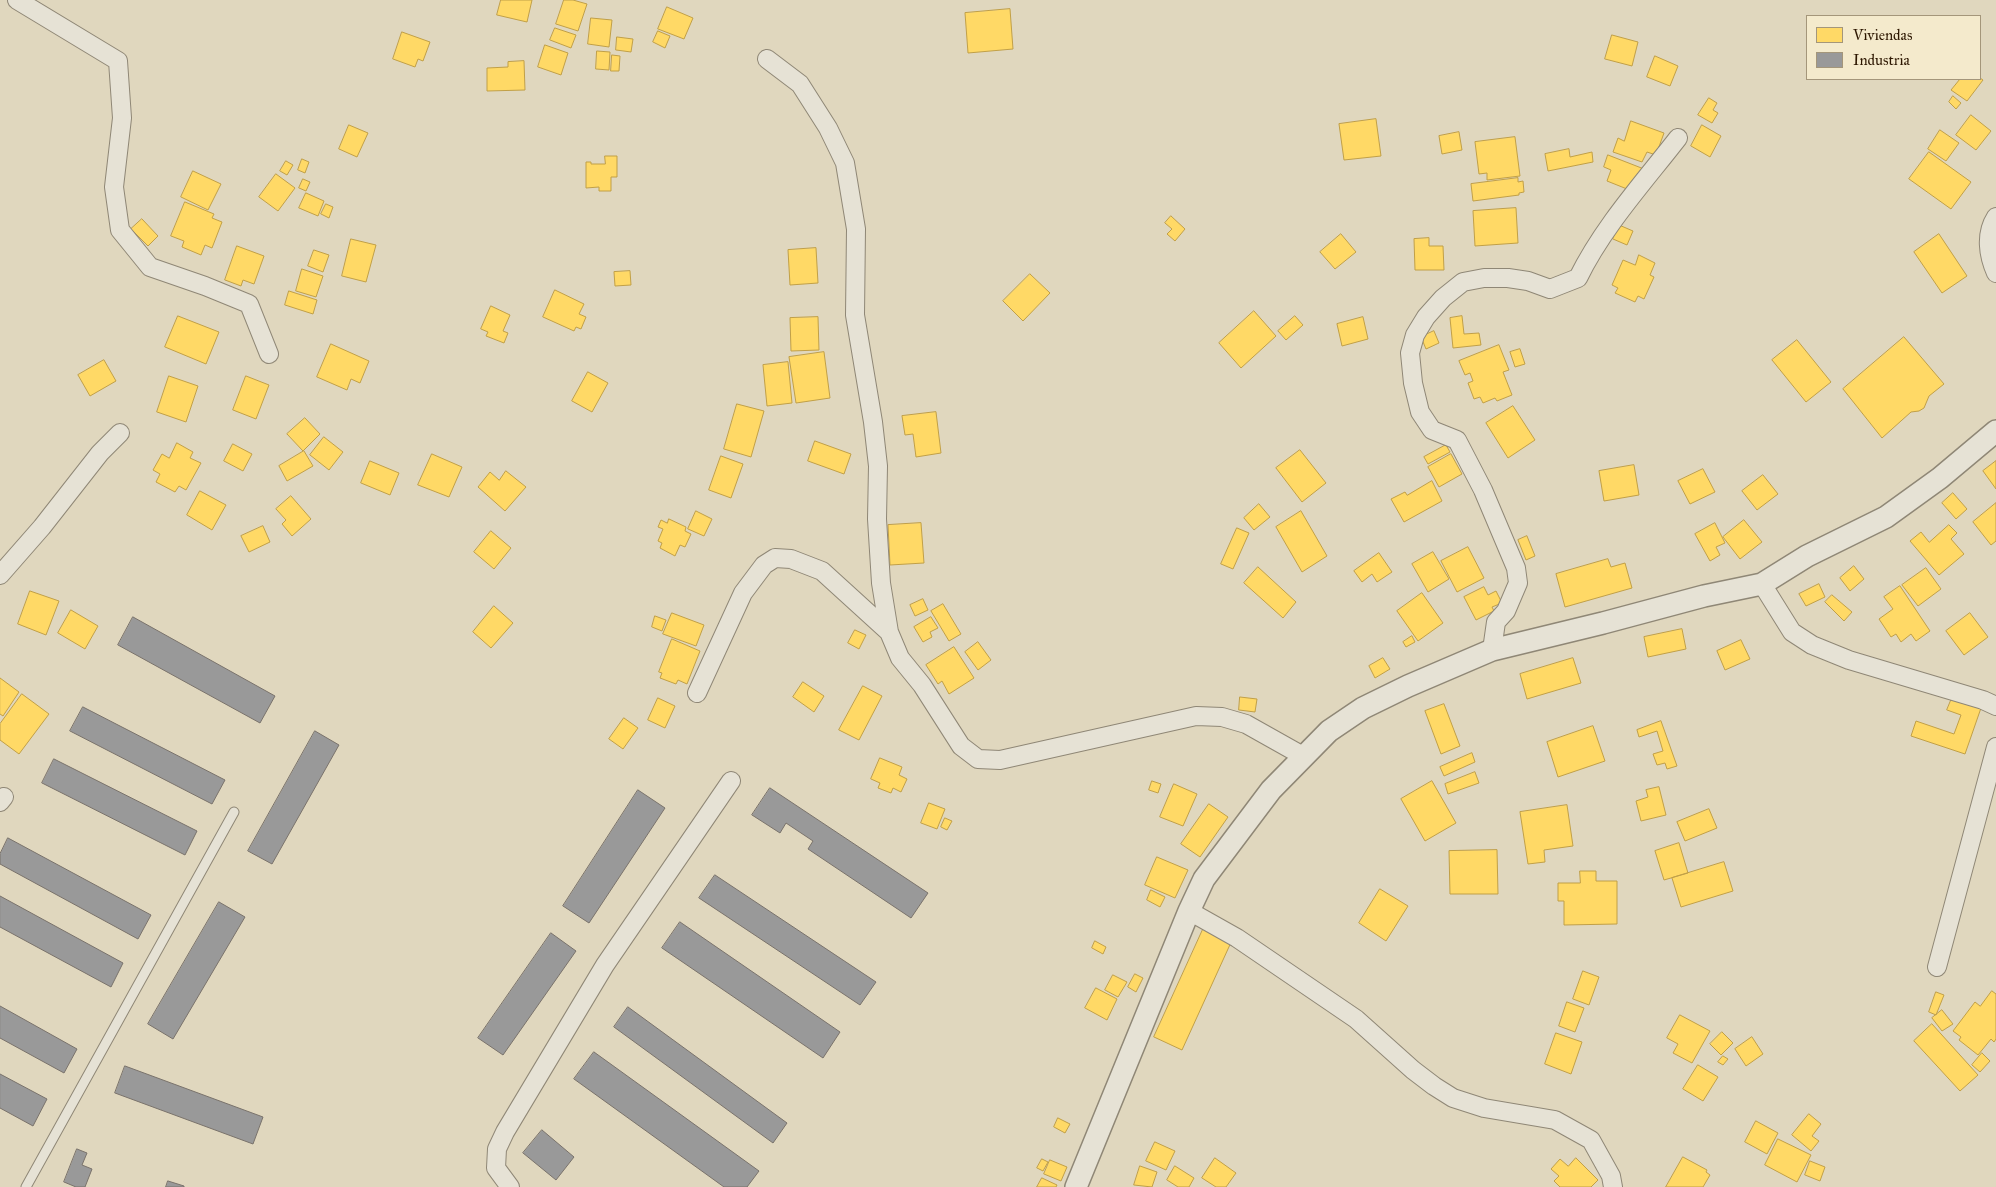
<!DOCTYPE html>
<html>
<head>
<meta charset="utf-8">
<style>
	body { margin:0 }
	#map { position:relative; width:1996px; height:1187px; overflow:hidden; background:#e0d7be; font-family:"IM FELL Great Primer",serif }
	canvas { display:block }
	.legend { position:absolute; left:1806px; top:15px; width:175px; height:65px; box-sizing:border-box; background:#f4eacc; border:1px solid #a4967a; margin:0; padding:6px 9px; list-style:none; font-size:15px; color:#2d1700 }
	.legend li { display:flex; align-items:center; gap:10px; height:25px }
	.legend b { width:25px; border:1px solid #a4967a }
</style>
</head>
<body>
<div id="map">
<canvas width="1996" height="1187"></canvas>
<ul class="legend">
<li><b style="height:14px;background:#ffd966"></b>Viviendas</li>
<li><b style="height:14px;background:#999"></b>Industria</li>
</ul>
</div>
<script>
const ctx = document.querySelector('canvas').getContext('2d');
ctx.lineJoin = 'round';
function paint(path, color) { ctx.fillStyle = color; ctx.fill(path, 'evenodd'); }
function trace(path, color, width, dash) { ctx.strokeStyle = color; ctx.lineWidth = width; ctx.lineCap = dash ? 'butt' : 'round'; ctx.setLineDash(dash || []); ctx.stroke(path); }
const homes = new Path2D(`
	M501,0H532L527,22L497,15Z
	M564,0H573L587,4L578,31L556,24Z
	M667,7L693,18L684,39L658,29Z
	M1010,9L1013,49L968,53L965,13Z
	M591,18L612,20L609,47L588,44Z
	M555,28L576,35L571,48L550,40Z
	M658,31L670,36L665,48L653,42Z
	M402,32L430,42L423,61L418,59L415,67L393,59Z
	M1612,35L1638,42L1632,66L1605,59Z
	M617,37L633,39L631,52L616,50Z
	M545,45L568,53L561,75L538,67Z
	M597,51L610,52L609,70L596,69Z
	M612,55L620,56L619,71H611Z
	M1655,56L1678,66L1670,86L1647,77Z
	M524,61L525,90L487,91V68L508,67V62Z
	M1980,78L1983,80L1967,101L1951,90L1960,79Z
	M1953,96L1961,103L1956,109L1949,102Z
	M1709,98L1717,103L1713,110L1718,113L1712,123L1698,115Z
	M1971,115L1991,131L1976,150L1956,135Z
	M1376,119L1381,156L1344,160L1339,124Z
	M1631,121L1664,133L1656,155L1647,152L1642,162L1613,152L1618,138L1624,141Z
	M349,125L368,133L357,157L339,149Z
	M1702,125L1721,136L1710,157L1691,146Z
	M1940,130L1959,143L1946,161L1928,149Z
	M1459,132L1462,150L1442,154L1439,136Z
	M1515,137L1520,176L1487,180V173L1479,174L1475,142Z
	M1569,149L1570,157L1592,152L1593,162L1548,171L1545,154Z
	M1929,152L1971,182L1951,209L1909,179Z
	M1608,155L1644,169L1632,191L1607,181L1611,170L1604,167Z
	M605,156H617V177H611V191H599V187L586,188V162H591V164H605Z
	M302,159L309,162L305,173L298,170Z
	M286,161L293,165L287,175L280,171Z
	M193,171L221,184L208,210L181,197Z
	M276,174L295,188L278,211L259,197Z
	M1518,178V182L1523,181L1524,192L1519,193V195L1473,201L1471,184Z
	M303,179L310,182L306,191L299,188Z
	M306,193L324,201L318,216L299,208Z
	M185,202L214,214L212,218L222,222L212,248L205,245L201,255L182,247L184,241L171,236Z
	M326,204L333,207L329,218L321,214Z
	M1516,208L1518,243L1475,246L1473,211Z
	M1171,216L1185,229L1175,241L1167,234L1172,229L1165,223Z
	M142,219L158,236L148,246L131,229Z
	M1619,225L1633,231L1627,245L1613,239Z
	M1341,234L1356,252L1335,269L1320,252Z
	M1939,234L1967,276L1942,293L1914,252Z
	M1429,238V246H1443L1444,270H1415L1414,239Z
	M351,239L376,245L366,282L342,276Z
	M237,246L264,256L254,284L243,280L241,286L225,280Z
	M816,248L818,283L790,285L788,250Z
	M314,250L329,255L323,272L308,266Z
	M1639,255L1655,263L1650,275L1654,277L1644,299L1638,296L1635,302L1615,293L1618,288L1612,285L1623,260L1635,265Z
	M302,269L323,276L316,297L296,291Z
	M630,271L631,285L615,286L614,272Z
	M1030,274L1050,293L1023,321L1003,301Z
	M555,290L584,304L579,314L586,317L581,329L576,327L574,331L543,317Z
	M289,291L317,300L313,314L285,305Z
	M491,306L510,315L503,331L508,333L504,343L486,336L488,332L481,329Z
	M1254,311L1276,336L1241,368L1219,343Z
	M178,316L219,332L206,364L165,347Z
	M1295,316L1303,325L1286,340L1278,331Z
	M1462,316L1464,334L1479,333L1481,345L1453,348L1450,318Z
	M818,317L819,350L791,351L790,318Z
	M1363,317L1368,339L1342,346L1337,324Z
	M1434,331L1439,343L1426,349L1421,337Z
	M1904,337L1944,384L1929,396L1924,408L1919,411L1911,412L1882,438L1843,389Z
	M1797,340L1831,382L1806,402L1772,360Z
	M331,344L369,361L360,383L351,379L347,390L317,377Z
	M1499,345L1509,370L1503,372L1512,395L1497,401L1495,398L1483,403L1480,397L1474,399L1468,383L1473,381L1470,373L1465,375L1459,361Z
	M1520,349L1525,364L1515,367L1510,352Z
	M824,352L830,398L796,403L789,357Z
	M104,360L116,381L90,396L78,375Z
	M788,362L792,403L767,406L763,365Z
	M588,372L608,383L592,412L572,401Z
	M169,376L198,386L186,422L157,412Z
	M246,376L269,385L256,419L233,410Z
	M737,404L764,411L751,457L724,449Z
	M1513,406L1535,440L1508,458L1486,423Z
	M936,412L941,453L916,457L913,434L905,435L902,416Z
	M305,418L320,434L303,451L287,434Z
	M324,437L343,452L329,470L310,455Z
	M815,441L851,454L844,474L808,461Z
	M177,443L193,452L190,458L201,463L186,490L179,486L175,492L156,482L160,474L153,470L162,454L169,458Z
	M233,444L252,454L243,471L224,461Z
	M1446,445L1450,452L1428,464L1424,457Z
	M1300,450L1326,483L1302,502L1276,468Z
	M304,451L313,466L287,481L279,466Z
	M432,454L462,467L449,497L418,485Z
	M1451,454L1462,474L1439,487L1428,467Z
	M721,456L743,464L731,498L709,490Z
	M370,461L399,473L390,495L361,483Z
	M1996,461V489L1983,471Z
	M1634,465L1639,495L1604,501L1599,471Z
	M1703,469L1715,492L1690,504L1678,481Z
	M506,471L526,487L505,511L478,487L490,472L499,480Z
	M1763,475L1778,494L1757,510L1742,491Z
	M1432,481L1442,501L1404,522L1391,499L1405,492L1407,495Z
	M200,491L226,505L212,530L187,515Z
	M1953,493L1967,509L1956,519L1942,503Z
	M291,496L311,519L292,536L282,524L286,520L276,509Z
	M1996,503V541L1991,545L1973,522Z
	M1259,504L1270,517L1254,530L1244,518Z
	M696,511L712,519L704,536L688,529Z
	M1301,511L1327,556L1302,572L1276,527Z
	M669,519L686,527L685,531L691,534L685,547L680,545L675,556L660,548L662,543L658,541L663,529L658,527L661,520L667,523Z
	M1744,520L1762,542L1740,559L1723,537Z
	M921,523L924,563L890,565L888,525Z
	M1715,523L1725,543L1716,547L1720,555L1710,561L1695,534Z
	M1949,525L1957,533L1951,539L1964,554L1939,575L1910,541L1921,532L1929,542Z
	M263,526L270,542L249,552L241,536Z
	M1237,528L1249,533L1233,569L1221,564Z
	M491,531L511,548L494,569L474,552Z
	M1527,536L1535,556L1526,560L1518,540Z
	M1468,547L1484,578L1457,592L1441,561Z
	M1433,552L1449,579L1428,592L1412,564Z
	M1379,553L1392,572L1377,582L1372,574L1362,582L1354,571Z
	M1608,559L1611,567L1625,563L1632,588L1565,607L1556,574Z
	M1854,566L1864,579L1850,591L1840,578Z
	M1258,567L1296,602L1283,618L1244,583Z
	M1926,568L1941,589L1918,606L1902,585Z
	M1819,584L1825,597L1806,606L1799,594Z
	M1900,586L1930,631L1916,641L1911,634L1901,642L1896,634L1891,637L1879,619L1893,609L1884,597Z
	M1484,587L1488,595L1496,591L1502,603L1492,607L1494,611L1476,620L1464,597Z
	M30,591L59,601L46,635L18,624Z
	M1422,593L1443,623L1418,641L1397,611Z
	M1832,595L1852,612L1844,621L1825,602Z
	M923,599L928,610L915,616L910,605Z
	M943,604L961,634L949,641L931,611Z
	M494,606L513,623L491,648L473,632Z
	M71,610L98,626L85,649L58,633Z
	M672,613L704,625L696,646L663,634Z
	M1970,613L1988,637L1964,655L1946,631Z
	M655,616L666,620L662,631L652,627Z
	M931,617L938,628L930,632L932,637L923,642L914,627Z
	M1682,629L1686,649L1648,657L1644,637Z
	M855,630L866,635L859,649L848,643Z
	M1412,636L1415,642L1406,647L1403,642Z
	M672,639L700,651L687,684L678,680L676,684L660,678L662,673L659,672Z
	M1741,640L1750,659L1725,670L1717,651Z
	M978,642L991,660L978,670L965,652Z
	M954,647L974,678L949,694L942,681L938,684L926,665Z
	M1383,658L1390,669L1375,678L1369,666Z
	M1573,658L1581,683L1527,699L1520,674Z
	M0,678L19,692L3,716L0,714Z
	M803,682L824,696L814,712L793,697Z
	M863,686L882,696L859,740L839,730Z
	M22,694L49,714L19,754L0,740V724Z
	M1240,697L1257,699L1255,712L1239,710Z
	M658,698L675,706L665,728L648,720Z
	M1952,698L1981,708L1965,754L1911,736L1916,721L1954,734L1961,715L1947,710Z
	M1444,704L1460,746L1441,754L1425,711Z
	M624,718L638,728L623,749L609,739Z
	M1661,721L1677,766L1667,769L1665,763L1657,765L1653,754L1663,751L1657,731L1639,737L1637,730Z
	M1593,726L1605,761L1558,777L1547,742Z
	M1472,753L1475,762L1444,776L1440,767Z
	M880,758L902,767L899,775L907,779L901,792L893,788L891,793L878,788L880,783L871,779Z
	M1475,772L1479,783L1448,794L1445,784Z
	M1152,781L1161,784L1158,793L1149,790Z
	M1432,781L1456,823L1425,841L1401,799Z
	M1174,784L1197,794L1183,826L1160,817Z
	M1659,787L1666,815L1641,821L1636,801L1648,797L1646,790Z
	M929,803L945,809L937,829L921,823Z
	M1209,804L1228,817L1200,857L1181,844Z
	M1567,805L1573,846L1544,850L1545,862L1528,864L1520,812Z
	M1709,809L1717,828L1685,841L1677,822Z
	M945,818L952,821L947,830L941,827Z
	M1679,843L1688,873L1664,880L1655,851Z
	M1497,850L1498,894H1450L1449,851Z
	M1157,857L1188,870L1175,898L1145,885Z
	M1724,862L1733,891L1681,907L1672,878Z
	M1580,871H1596V881H1617V924L1564,925V901H1558V883H1580Z
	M1380,889L1408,906L1386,941L1359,923Z
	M1151,890L1165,897L1160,907L1147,900Z
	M1205,925L1233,938L1182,1050L1154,1037Z
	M1095,941L1106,947L1103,954L1092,948Z
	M1583,971L1599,977L1589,1005L1573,999Z
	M1135,974L1143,978L1136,992L1128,987Z
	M1113,975L1127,982L1118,997L1105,990Z
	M1096,988L1117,999L1107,1020L1085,1008Z
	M1992,991L1996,994V1039L1994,1042L1991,1039L1978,1055L1959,1040L1961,1037L1953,1031L1975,1002L1980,1006Z
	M1936,992L1944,995L1936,1015L1929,1012Z
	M1567,1002L1584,1008L1575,1032L1559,1026Z
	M1942,1010L1953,1024L1942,1031L1932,1018Z
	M1680,1015L1710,1031L1692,1063L1673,1053L1678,1044L1667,1038Z
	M1932,1024L1978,1075L1960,1091L1914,1041Z
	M1722,1032L1733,1043L1721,1055L1710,1044Z
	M1556,1033L1582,1042L1571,1074L1545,1064Z
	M1752,1037L1763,1054L1746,1066L1735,1049Z
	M1982,1053L1990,1061L1980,1072L1972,1065Z
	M1723,1056L1728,1059L1723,1065L1718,1062Z
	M1698,1065L1718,1077L1703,1101L1683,1089Z
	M1809,1114L1821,1124L1812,1136L1819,1141L1811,1151L1792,1135Z
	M1058,1118L1070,1124L1065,1133L1054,1127Z
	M1756,1121L1778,1133L1767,1154L1745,1142Z
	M1778,1139L1811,1155L1797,1182L1765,1165Z
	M1155,1142L1175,1151L1166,1170L1146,1161Z
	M1683,1157L1707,1170L1706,1172L1710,1175L1703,1187H1666Z
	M1215,1158L1236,1173L1226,1187H1216L1202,1178Z
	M1576,1158L1598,1180L1591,1187H1560L1554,1181L1559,1176L1551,1169L1560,1159L1568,1166Z
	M1042,1159L1048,1162L1043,1171L1037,1168Z
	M1050,1160L1067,1167L1061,1181L1044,1174Z
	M1810,1161L1825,1167L1820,1181L1805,1175Z
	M1140,1166L1157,1172L1152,1187L1134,1185Z
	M1175,1166L1194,1178L1189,1187H1178L1167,1180Z
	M1042,1178L1057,1185L1056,1187H1037Z`);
paint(homes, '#ffd966');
trace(homes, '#c09f47', 1);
const industry = new Path2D(`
	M133,617L275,696L260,723L118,645Z
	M83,707L225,780L212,804L70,731Z
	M315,731L339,745L272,864L248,851Z
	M54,759L197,831L185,855L42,783Z
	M770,788L928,893L911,918L808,849L813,841L786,823L780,833L752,815Z
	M638,790L665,808L589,923L563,906Z
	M8,838L151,915L138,939L0,864V854Z
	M715,875L876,982L860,1005L699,898Z
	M0,896L123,963L111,987L0,927Z
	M219,902L245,917L173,1039L148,1024Z
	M680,922L840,1032L823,1058L662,948Z
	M551,933L576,951L503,1055L478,1038Z
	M0,1006L77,1049L64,1073L0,1038Z
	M628,1007L787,1123L773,1143L614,1027Z
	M594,1052L759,1171L747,1187H724L574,1079Z
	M125,1066L263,1117L253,1144L115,1093Z
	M0,1074L47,1099L33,1126L0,1108Z
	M542,1130L574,1157L556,1180L523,1153Z
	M77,1149L87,1153L82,1165L92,1169L85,1187H76L64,1182Z
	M168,1181L184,1186V1187H166Z`);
paint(industry, '#999');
trace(industry, '#79726b', 1);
const service = new Path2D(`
	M26,1187L234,812`);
const minor = new Path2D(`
	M17,0L118,61L122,118L114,187L120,230L150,267L205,286L249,304L269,354
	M767,59L800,84L828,128L845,163L856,229L855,315L873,422L878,466L877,519L881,583L889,632L900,658L922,685L961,746L978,759L1000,760L1196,716L1222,717L1246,724L1303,756
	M1996,217C1985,234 1988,255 1996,273
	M0,575L42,527L100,453L120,433
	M1762,584L1792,632L1812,645L1849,660L1983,700L1996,706
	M1492,650L1496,622L1506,611L1518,583L1516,568L1483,490L1457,440L1432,430L1420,412L1413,383L1410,353L1415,335L1426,317L1443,298L1463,282L1484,278H1508L1528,281L1550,289L1578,278C1603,227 1643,183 1678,138
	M697,693L743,593L764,565L775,558L791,559L822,571L889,632
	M0,802L4,797
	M1189,911L1237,938L1356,1019L1413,1070L1434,1086L1453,1098L1484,1108L1555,1120L1591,1140L1611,1176L1613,1187
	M1937,967L1996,747
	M510,1187L496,1168L497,1149L505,1132L605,965L731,781`);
const tertiary = new Path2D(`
	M1076,1187L1189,911L1204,879L1271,790L1329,731L1363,708L1408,686L1492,650L1603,623L1704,596L1762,584L1807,556L1886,517L1940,478L1996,431`);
trace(service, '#8f8776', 11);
trace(minor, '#8f8776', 20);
trace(tertiary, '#8f8776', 24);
trace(service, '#e6e2d5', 9);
trace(minor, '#e6e2d5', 18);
trace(tertiary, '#e6e2d5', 21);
</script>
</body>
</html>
